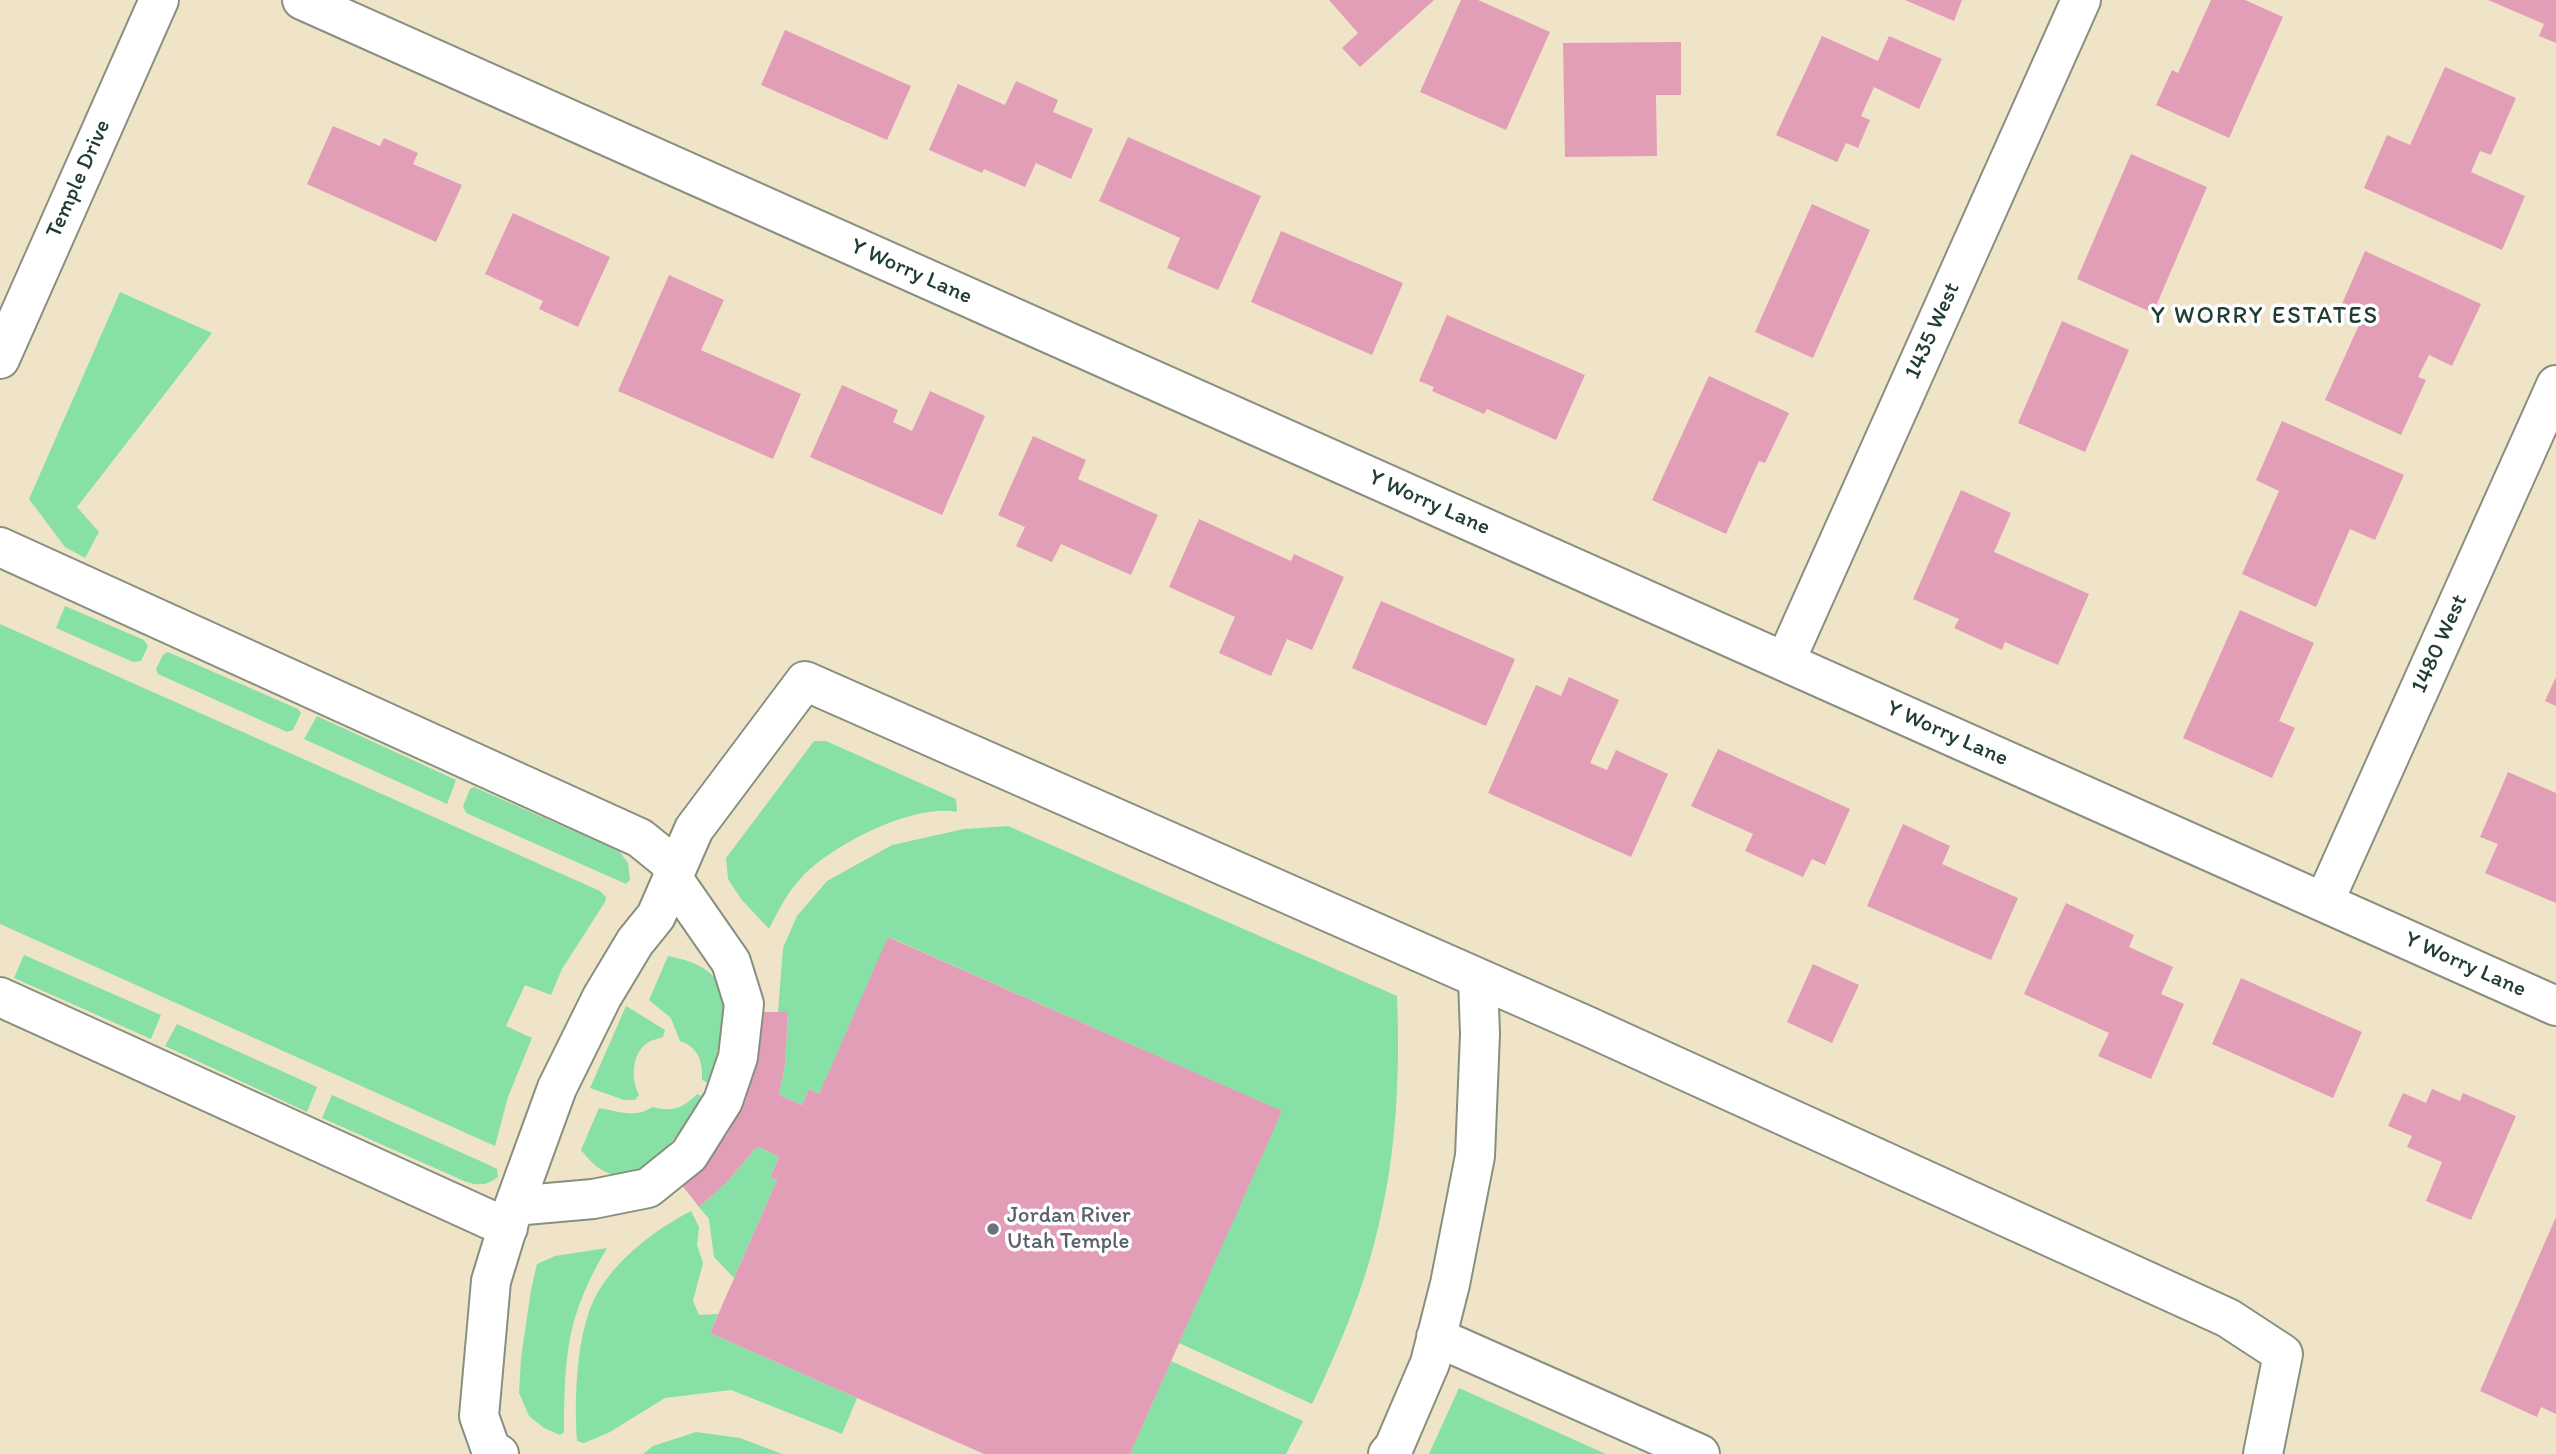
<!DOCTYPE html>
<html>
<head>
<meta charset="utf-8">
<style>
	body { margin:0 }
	canvas { display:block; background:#efe4c8 }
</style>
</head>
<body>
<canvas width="2556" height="1454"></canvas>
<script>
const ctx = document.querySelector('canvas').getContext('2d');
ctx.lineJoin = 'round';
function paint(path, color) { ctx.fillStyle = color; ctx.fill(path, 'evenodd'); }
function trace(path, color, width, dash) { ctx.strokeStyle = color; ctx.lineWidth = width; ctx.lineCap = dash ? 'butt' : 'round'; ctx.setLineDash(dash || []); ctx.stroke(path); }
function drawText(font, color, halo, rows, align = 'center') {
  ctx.font = font + ' Itim,sans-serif'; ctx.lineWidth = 7; ctx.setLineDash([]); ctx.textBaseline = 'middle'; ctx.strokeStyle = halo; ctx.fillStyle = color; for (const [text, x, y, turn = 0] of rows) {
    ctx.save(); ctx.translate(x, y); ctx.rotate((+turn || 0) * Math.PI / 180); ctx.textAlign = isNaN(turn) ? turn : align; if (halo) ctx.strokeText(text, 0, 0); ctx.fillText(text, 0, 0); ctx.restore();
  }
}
paint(new Path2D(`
	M120,292L212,333L77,507L99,532L85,558L65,547L29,499Z
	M65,606L144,640L148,646L141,661L133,662L56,628Z
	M0,624L600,891L606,897L605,902L562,969L551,995L525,985L506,1026L532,1038L508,1097L495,1146L0,924Z
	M168,652L298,709L301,713L293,730L287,732L158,674L156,669L163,655Z
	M317,716L456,780L447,804L304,739Z
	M814,741H826L956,799L957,812C913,803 830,846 801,878C787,893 778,911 769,929L741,899L728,879L726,858Z
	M474,787L619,851L628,863L630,880L626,884L466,813L463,806L470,789Z
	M1008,826L1397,996C1400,1071 1397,1150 1379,1224C1365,1286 1340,1346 1312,1404L1179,1343L1281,1111L889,937L819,1094L809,1089L802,1105L779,1095L785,1064L788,1012H778L783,948L797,916L827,881L892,845L964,829Z
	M24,955L161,1015L151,1039L14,978Z
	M668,956C688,960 714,967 721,990C728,1012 716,1061 709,1083L702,1080C703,1061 698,1047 680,1041L671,1018L649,1000Z
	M626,1006L665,1030L663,1037C658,1039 651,1040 647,1043C631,1055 631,1080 639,1095L635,1100H624L590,1088Z
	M177,1024L317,1087L307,1112L165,1046Z
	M697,1094L701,1096C691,1123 648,1179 616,1175C600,1173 590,1161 581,1150L599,1108C618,1111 635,1119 652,1107C673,1112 682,1109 697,1094Z
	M332,1095L487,1164L497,1169L498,1177C486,1186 478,1186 464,1181L322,1118Z
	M759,1147L779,1157L770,1177L777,1180L734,1278L714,1257L709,1219L699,1207L726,1183L755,1149Z
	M691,1211L699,1227L697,1245L703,1263L693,1301L699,1315L718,1314L710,1333L857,1398L842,1434L731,1390L665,1398L610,1432L584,1443L577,1441C574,1399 576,1329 598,1292C619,1257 656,1229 691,1211Z
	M607,1248C566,1317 565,1354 564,1432L560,1435L544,1428L529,1416L519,1393L521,1358L531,1290L537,1264L555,1256Z
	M1171,1361L1303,1421L1286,1454H1130Z
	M1459,1388L1606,1454H1429Z
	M696,1432L740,1438L782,1454H643L653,1446Z`), '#87e1a6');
paint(new Path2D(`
	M1329,0H1434L1360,67L1342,48L1358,33Z
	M1461,0H1478L1550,32L1506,130L1420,92Z
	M1905,0H1962L1954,21Z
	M2211,0H2245L2283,17L2229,138L2156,105L2172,70L2178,73Z
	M2488,0H2556V43L2539,36L2544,24Z
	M785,30L911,86L887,140L761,85Z
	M1822,36L1878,61L1889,36L1942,59L1919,109L1874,87L1861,116L1870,120L1858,148L1846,143L1837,162L1776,135Z
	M1681,42V95H1656L1657,156L1565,157L1563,43Z
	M2445,67L2516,98L2491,155L2480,151L2471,172L2525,196L2502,250L2364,188L2387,135L2410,145Z
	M1016,81L1058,100L1053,112L1093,129L1071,179L1036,163L1025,187L984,169L982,173L929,150L958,84L1005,105Z
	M333,126L380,146L384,138L418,153L413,164L462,185L436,242L307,184Z
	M1128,137L1261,196L1218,290L1167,268L1180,238L1099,201Z
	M2131,154L2207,187L2153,313L2077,279Z
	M1812,204L1870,230L1813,358L1755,332Z
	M513,213L610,257L578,327L539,309L543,301L485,274Z
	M1281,231L1403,283L1372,355L1251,302Z
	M2365,251L2481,304L2452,366L2429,355L2418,377L2426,380L2401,435L2325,400L2364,314L2342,304Z
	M669,275L724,300L701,350L801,394L773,459L618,391Z
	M1447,315L1585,375L1556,440L1487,409L1484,414L1432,391L1434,387L1419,381Z
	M2062,321L2129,350L2085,452L2018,423Z
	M1709,376L1789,413L1765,463L1759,461L1726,534L1652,500Z
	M842,385L898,410L893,422L912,431L930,391L985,416L942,515L810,457Z
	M2282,421L2404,475L2375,540L2350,529L2316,607L2242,574L2279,491L2256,480Z
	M1033,436L1086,460L1078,479L1158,515L1131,575L1061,544L1052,562L1016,546L1025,527L998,515Z
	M1961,490L2011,513L1994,552L2089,594L2058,665L2005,642L2002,650L1954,628L1959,619L1913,599Z
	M1199,519L1291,561L1294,554L1344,577L1312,650L1287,639L1271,676L1219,653L1235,617L1169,587Z
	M1381,601L1515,659L1486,726L1352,668Z
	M2240,610L2314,643L2279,721L2295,728L2272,778L2183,738Z
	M1569,677L1619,700L1590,763L1607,770L1616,750L1668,774L1631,857L1488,793L1536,685L1561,696Z
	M2556,677V706L2545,701Z
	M1718,749L1850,809L1825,865L1812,859L1803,877L1745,851L1753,834L1691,806Z
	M2508,772L2556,793V903L2485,873L2498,844L2480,837Z
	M1903,824L1950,846L1942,864L2018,898L1991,960L1867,906Z
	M2066,903L2134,935L2129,947L2173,967L2161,994L2184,1004L2151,1079L2098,1056L2109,1033L2024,994Z
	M888,937L1282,1111L1130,1454H984L710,1333L777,1180L770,1177L779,1157L759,1147L755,1149L726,1183L699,1207L681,1184L727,1135L746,1099L756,1057L757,1012H788L785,1064L779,1095L802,1105L809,1089L819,1094Z
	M1813,964L1859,985L1832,1043L1787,1022Z
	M2241,978L2362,1032L2333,1098L2212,1044Z
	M2432,1089L2460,1101L2463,1093L2516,1116L2471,1220L2426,1201L2442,1162L2407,1147L2412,1136L2388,1126L2403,1093L2426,1103Z
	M2556,1217V1414L2541,1407L2537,1417L2480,1391Z`), '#e29eb7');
const minor = new Path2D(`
	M302,0L2556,1006
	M0,359L159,0
	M0,547L640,838L677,868
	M1785,662L2081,0
	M2324,902L2556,385
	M0,997L508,1228
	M514,1206L593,1199L648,1188L689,1155L723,1101L738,1057L744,1004L731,962L672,877
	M1436,1337L1700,1454
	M499,1454L491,1450L479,1416L491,1281L514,1206L557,1088L602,997L635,942L656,916L694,829L805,681L1587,1026L2228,1318L2283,1354L2263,1454
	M1388,1454L1394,1447L1430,1363L1450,1284L1475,1156L1480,1034L1478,979`);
trace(minor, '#87907e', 42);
trace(minor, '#fff', 38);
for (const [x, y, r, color] of [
	[993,1229,7,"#6b7280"]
]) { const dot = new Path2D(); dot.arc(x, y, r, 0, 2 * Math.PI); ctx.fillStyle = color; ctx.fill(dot); trace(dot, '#fff', 2.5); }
drawText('23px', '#1f3d34', '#fff', [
	["Temple Drive",79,179,-66],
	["Y Worry Lane",911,272,24],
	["1435 West",1933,331,-66],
	["Y Worry Lane",1429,503,24],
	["1480 West",2440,644,-66],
	["Y Worry Lane",1947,734,24],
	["Y Worry Lane",2465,965,24]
]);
drawText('23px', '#5b616d', '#fff', [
	["Jordan River",1007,1216],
	["Utah Temple",1007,1242]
], 'left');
ctx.letterSpacing = '2px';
drawText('24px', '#1f3d34', '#fff', [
	["Y WORRY ESTATES",2265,317]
]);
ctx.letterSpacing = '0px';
</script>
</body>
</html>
